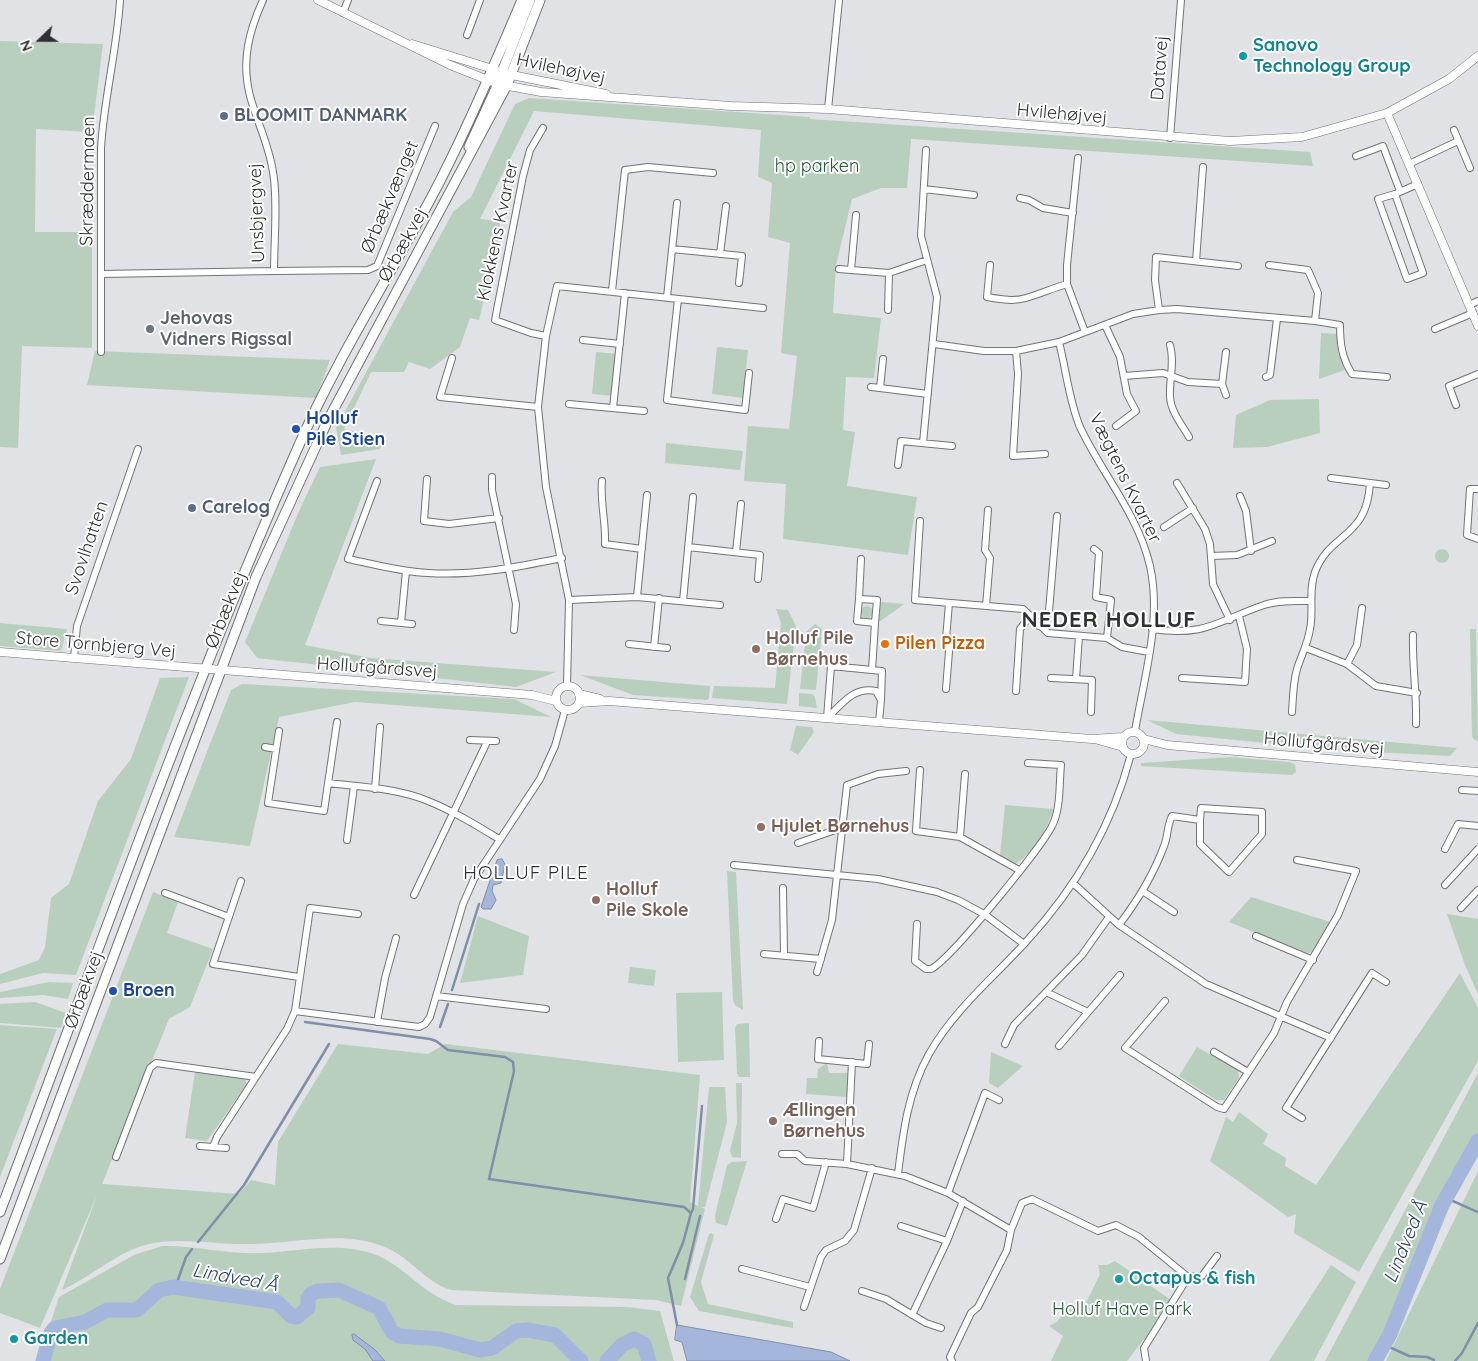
<!DOCTYPE html>
<html>
<head>
<meta charset="utf-8">
<style>
	body { margin:0 }
	#map { position:relative; width:1478px; height:1361px; overflow:hidden; background:#e0e2e6; font-family:Quicksand,sans-serif }
	canvas { display:block }
	.north { position:absolute; left:15px; top:15px; width:50px; height:50px; -webkit-text-stroke:4px #fff; paint-order:stroke; rotate:248deg; font-size:14px; font-weight:700; line-height:20px; text-align:center; color:#2f3031 }
	.north::after { content:''; display:block; margin:auto; width:18px; height:22px; background:#2f3031; clip-path:polygon(50% 0,100% 100%,50% 72%,0 100%) }
</style>
</head>
<body>
<div id="map">
<canvas width="1478" height="1361"></canvas>
<div class="north">N</div>
</div>
<script>
const ctx = document.querySelector('canvas').getContext('2d');
ctx.lineJoin = 'round';
function paint(path, color) { ctx.fillStyle = color; ctx.fill(path, 'evenodd'); }
function trace(path, color, width, dash) { ctx.strokeStyle = color; ctx.lineWidth = width; ctx.lineCap = dash ? 'butt' : 'round'; ctx.setLineDash(dash || []); ctx.stroke(path); }
function drawText(font, color, halo, rows, align = 'center') {
  ctx.font = font + ' Quicksand,sans-serif'; ctx.lineWidth = 4; ctx.setLineDash([]); ctx.textBaseline = 'middle'; ctx.strokeStyle = halo; ctx.fillStyle = color; for (const [text, x, y, turn = 0] of rows) {
    ctx.save(); ctx.translate(x, y); ctx.rotate((+turn || 0) * Math.PI / 180); ctx.textAlign = isNaN(turn) ? turn : align; if (halo) ctx.strokeText(text, 0, 0); ctx.fillText(text, 0, 0); ctx.restore();
  }
}
paint(new Path2D(`
	M0,41L103,44L92,132L36,129L35,232H92V348L22,346L18,448L0,447Z
	M529,98L810,117V119L1310,152L1313,166L911,139L907,188H881L852,199L836,265L833,313L881,318L874,378L846,377L843,430L855,432L847,486L917,497L908,555L783,539L786,484L744,481L748,426L789,429L797,356L781,353L790,243L768,237L772,183L758,177L761,130L534,111L480,219L500,221L499,236L479,320L470,318L460,347L430,369L409,362L404,372H371L344,429L384,439L380,449L341,455L336,428L453,212L471,197L515,104Z
	M1321,333L1337,334L1338,352L1345,370L1319,379Z
	M717,347L748,350L743,398L712,394Z
	M95,351L330,360L316,398L87,385Z
	M596,352L618,354L614,396L592,394Z
	M1319,399L1320,433L1267,447L1233,448L1236,415L1270,400Z
	M666,443L743,451L740,470L665,463Z
	M376,459L305,645L371,658L556,672L516,687L257,658L245,642L299,511L320,467Z
	M1435 556a7 7 0 1 1 14 0a7 7 0 1 1-14 0Z
	M880,603L882,602L904,604L879,622Z
	M861 612a6 6 0 1 1 12 0a6 6 0 1 1-12 0Z
	M776,609L788,610L796,626L787,704L712,698L714,686L775,688L781,623Z
	M0,623L67,629L61,651L0,646Z
	M815,624L822,629L816,690L800,689L806,632Z
	M1470,629H1476L1478,741L1473,739L1472,734Z
	M580,675L710,686L709,698L707,700L633,695Z
	M189,677L76,975L43,973L0,984V974L39,960L45,947L51,898L69,884L98,801L131,759L160,678Z
	M242,684L514,699L551,717L355,702L279,717L250,846L174,837L231,690Z
	M799,693L812,694L815,697L817,708L799,706Z
	M1147,720L1457,748L1450,756L1335,750L1176,734Z
	M796,726L812,727L814,732L798,755L790,750Z
	M1231,757L1289,762L1295,764L1296,772L1292,775L1141,766V763Z
	M1005,805L1054,809C1046,829 1035,853 1015,864L1000,856Z
	M727,871L736,872L743,1010L735,1005L733,1000Z
	M153,892L178,902L167,933L213,949L190,1007L169,1019L102,1184L239,1194L251,1180L275,1185L278,1142L338,1044L428,1054L445,1044L700,1075L690,1202L698,1206L709,1087H725L727,1122L705,1207H701L705,1209L681,1306L656,1300L451,1290C424,1282 409,1255 382,1246C342,1230 293,1244 251,1244C216,1245 178,1236 145,1245C118,1252 89,1278 62,1290L97,1195L40,1328L0,1313V1289Z
	M1251,897L1330,922L1314,952L1307,953L1229,922Z
	M1447,914L1478,919V994L1465,965Z
	M478,916L529,936L523,975L460,983Z
	M630,967L656,970L654,986L628,983Z
	M1460,973L1478,1008V1061L1359,1272L1294,1233L1296,1214L1288,1217L1210,1161L1226,1117L1233,1122L1239,1112L1268,1134L1263,1144L1286,1158L1285,1166L1316,1185Z
	M49,982L73,983L68,999L43,995L0,998V992Z
	M722,992L724,1060L678,1062L676,993Z
	M35,1002L66,1013L61,1028L0,1023V1004Z
	M749,1023L750,1077H739L737,1074L735,1028L737,1024Z
	M0,1025L57,1029L0,1177Z
	M1197,1047L1238,1070L1239,1078L1224,1100H1216L1179,1076Z
	M991,1052L1023,1066L998,1088L989,1083Z
	M827,1063L829,1073H849L848,1097L806,1094L807,1078H817L818,1069Z
	M195,1072L245,1079L247,1084L207,1141L185,1138Z
	M1478,1073V1135L1434,1213L1386,1338L1370,1361H1325Z
	M736,1083H742L741,1158L732,1157L730,1151L737,1123Z
	M747,1161L727,1226L716,1223L715,1216L727,1165L732,1162Z
	M1478,1171V1361H1386Z
	M711,1233L714,1235L701,1282L708,1304L793,1322V1328L699,1311L690,1297L709,1234Z
	M162,1246C190,1245 217,1252 245,1253C288,1255 337,1238 379,1256C407,1269 423,1294 456,1305L628,1307L660,1311L674,1361H38L59,1297L134,1255Z
	M1115,1261L1171,1300L1147,1341L1144,1339L1127,1361H1051L1063,1336L1049,1326L1057,1322L1070,1303L1072,1308L1084,1307L1100,1274L1098,1265H1107Z
	M1331,1265L1356,1282L1314,1361H1269Z`), '#b8cfbe');
const water = new Path2D(`
	M502,859L505,864L501,883L493,885L492,891L496,900L491,909H483L481,907L497,860Z
	M677,1325L831,1352L850,1361H687L682,1342L675,1340Z
	M354,1334L374,1349L385,1361H373L365,1349L353,1340L352,1335Z`);
paint(water, '#a4b6db');
trace(water, '#818ea8', 1);
trace(new Path2D(`
	M452,990L479,904
	M305,1022L430,1039L436,1041L448,1050L505,1057L513,1062L514,1071L489,1179L684,1207L691,1213L683,1243L668,1278L677,1325
	M440,1027L448,1004
	M1446,1198L1478,1212
	M691,1213L693,1209L702,1106
	M198,1242L244,1185L329,1044
	M685,1279L700,1216
	M175,1288L186,1257L192,1249
	M1385,1345L1409,1356L1427,1357L1434,1360
	M1455,1361L1462,1353L1478,1323`), '#818ea8', 2.5);
trace(new Path2D(`
	M43,1361L51,1333L55,1328L85,1322L107,1310H137L159,1290L173,1287L277,1302L291,1316L297,1317L308,1308V1298L311,1294L318,1291L339,1290L379,1308L392,1332L399,1336L440,1339L480,1350L492,1348L516,1331L527,1330L555,1335L581,1361
	M607,1361L622,1345L634,1339L644,1344L649,1361
	M1375,1361L1390,1334L1442,1205L1478,1141`), '#a4b6db', 15);
const minor = new Path2D(`
	M343,13L348,0
	M467,35L480,0
	M828,109L839,0
	M543,128L530,150L523,176L495,320L531,333L546,336
	M1454,130L1470,168
	M1170,138L1181,0
	M1356,156L1383,146L1400,191
	M1078,158L1067,265V284L1085,332
	M1409,164L1458,141
	M924,189L974,195
	M1395,194L1378,199L1407,279L1423,273L1395,194L1418,184
	M1020,198L1029,200L1043,208L1073,213
	M856,215L851,270L889,273L927,260
	M672,249L742,256L739,283
	M720,254L726,206
	M1196,261L1203,167
	M990,265L987,297C999,299 1013,302 1026,298C1040,294 1053,288 1067,284
	M1269,265L1308,270L1318,293L1315,321
	M839,269L851,270
	M274,271L368,270L377,266L435,126
	M101,274L274,271C274,242 278,199 273,172C269,145 257,122 250,96C241,61 249,31 263,0
	M612,291L625,170L648,167L713,173
	M667,297L677,203
	M678,299L667,400L745,410L749,373
	M1469,305L1478,301
	M888,310L889,273
	M1159,310L1155,280L1156,257L1238,266
	M1105,325L1120,357L1127,394L1136,411L1116,426
	M1435,329L1473,313
	M583,340L620,344
	M1059,342C1066,369 1069,401 1080,427C1102,474 1138,514 1150,566C1162,620 1144,678 1135,731
	M934,344L984,351H1016L1059,342L1133,314L1159,310L1177,309L1315,321L1340,325C1340,344 1342,358 1352,374L1387,377
	M1170,345C1175,363 1169,379 1170,397C1171,412 1182,425 1189,437
	M1016,351L1018,374L1013,456L1045,454
	M101,352V148C104,98 117,50 120,0
	M1226,352L1222,384L1226,395
	M452,358L440,397L538,407
	M883,359L880,388L928,394
	M1124,376L1163,373L1188,382L1222,384
	M1266,377L1270,375L1277,319
	M871,387L880,388
	M569,404L644,411
	M1456,405L1449,386L1478,374
	M613,408L625,293
	M923,443L937,297L921,236L926,150
	M898,465L901,441L952,446
	M492,477V490L516,604L514,630
	M1331,478L1386,485
	M427,479L424,521L449,524L499,518
	M377,481L348,559C374,564 401,572 428,573C473,576 518,567 562,558
	M602,481C600,502 606,522 605,544L642,549
	M1177,483L1205,529L1210,544L1213,584L1230,620
	M1478,489H1470L1467,535L1478,539
	M1240,496L1246,511L1251,551
	M920,521L915,600L1023,609L1048,633L1107,638L1122,647L1149,652
	M1164,527L1193,508
	M688,547L760,555L758,579
	M1094,549L1099,553L1096,597L1111,600L1107,638
	M736,552L741,504
	M1211,556L1237,555L1272,541
	M637,597L647,495
	M859,599L857,621L875,623L877,600L859,599L861,559
	M569,600L637,597L720,605
	M683,601L693,497
	M986,606L990,558L985,550L988,510
	M381,621L412,624
	M401,623L406,571
	M1039,626L1049,611L1057,516
	M1152,629C1206,637 1217,621 1264,605C1278,600 1295,601 1310,601
	M1413,635C1412,665 1417,694 1416,724
	M629,644L667,648
	M654,647L659,598
	M1306,648L1347,664L1376,686L1417,693
	M74,658L77,626L138,449
	M1347,664L1357,645L1362,608
	M872,670L875,623
	M1051,678L1092,680L1091,712
	M1182,678L1245,682L1247,649L1239,616
	M1076,679L1079,636
	M567,686L569,600L546,487L538,407L546,336L557,286L763,308
	M946,689L950,639H946L949,603
	M1016,691L1020,629L1030,616
	M1292,712C1293,698 1293,683 1297,669C1301,656 1308,643 1310,629C1314,610 1308,591 1315,572C1330,532 1367,539 1370,483
	M827,718L831,666L882,671L881,700
	M827,718C842,704 854,686 876,691L881,700L879,722
	M279,731L268,803L324,811L337,722
	M470,740L496,741
	M265,747L276,749
	M920,770L916,831L960,837L1019,870
	M328,783C361,787 397,788 428,801C453,811 476,825 499,839
	M375,789L380,727
	M1462,790L1478,791
	M960,837L965,774
	M347,840L354,786
	M798,843L841,828
	M1445,849L1458,824L1478,826
	M734,865L878,879L937,892L958,900L984,914L1024,944
	M241,881L213,964L299,977
	M1074,884L1119,925L1206,984L1331,1038
	M1445,885L1478,849
	M783,888L784,955
	M1144,892L1174,912
	M165,893L229,917
	M414,895L487,742
	M1461,908L1478,890
	M917,924L915,961L926,969H931C950,960 1041,848 1052,826C1061,809 1059,784 1061,765L1028,763
	M1119,925C1138,900 1153,876 1164,846C1168,837 1167,825 1172,816L1200,820L1201,808L1262,812V834L1229,872L1200,844V820
	M1256,936L1313,960
	M764,954L821,959
	M817,972L832,920L847,785L878,774L906,771
	M1046,992L1088,1012
	M436,996L546,1009
	M1165,1001L1125,1048L1217,1107L1224,1109L1274,1033L1287,1002L1338,915L1356,871L1297,860
	M295,1011L310,908L358,914
	M377,1022L385,978L396,938
	M819,1041L818,1059L867,1064L869,1044
	M1005,1044L1014,1025L1082,955L1109,917
	M1059,1046L1120,975
	M1214,1052L1248,1072
	M1302,1118L1286,1108L1372,973L1386,982
	M200,1146L226,1148
	M213,1147L217,1137L287,1029L295,1011L419,1027L425,1024L430,1017L463,904L474,879L540,779L555,746L565,710
	M782,1154H797L805,1161L847,1164L905,1176L948,1193L1011,1230
	M116,1157L150,1068L156,1063L256,1077
	M847,1164L852,1062
	M898,1174C903,1132 908,1092 929,1054C954,1010 992,979 1025,943C1076,888 1112,827 1131,754
	M948,1193L985,1093L999,1100
	M776,1219L783,1199L813,1208L826,1162
	M901,1226L947,1241
	M742,1269L810,1287
	M1188,1277L1202,1276L1217,1256
	M862,1291L886,1299L926,1323L941,1328
	M804,1307L821,1257L826,1250L845,1241L854,1230L872,1168
	M912,1315L947,1241L963,1201
	M952,1361L950,1357L971,1313L978,1307L1007,1250L1011,1230L1022,1203L1032,1199L1098,1231L1116,1225L1139,1237L1188,1277L1144,1348L1146,1361`);
const tertiary = new Path2D(`
	M318,0L450,65L498,84L541,92L731,106L828,109L1230,141L1302,137L1387,113L1449,79L1478,56
	M412,44L496,70
	M507,74L606,94
	M1387,113L1478,326
	M0,652L532,695L556,701
	M556 698a12 12 0 1 1 24 0a12 12 0 1 1-24 0Z
	M579,694L600,699
	M579,703L609,701L1092,739L1123,737
	M1122 743a11 11 0 1 1 22 0a11 11 0 1 1-22 0Z
	M1144,739L1167,745L1478,772
	M1098,740L1123,747`);
const secondary = new Path2D(`
	M506,85L502,72L530,0
	M469,147L498,84L493,69
	M0,1212C97,956 188,696 299,445C339,354 394,270 440,181C470,122 496,61 522,0
	M0,1259L256,577L328,420L507,85L540,0`);
trace(minor, '#717376', 8);
trace(tertiary, '#717376', 9);
trace(secondary, '#717376', 11);
trace(minor, '#fff', 6);
trace(tertiary, '#fff', 8);
trace(secondary, '#fff', 9);
for (const [x, y, r, color] of [
	[1243,56,5,"#0f9aa8"],
	[224,116,5,"#5c6f8a"],
	[150,329,5,"#6b7280"],
	[296,429,5,"#1a4fb4"],
	[192,508,5,"#5c6f8a"],
	[885,644,5,"#e8710a"],
	[756,649,5,"#8d6e63"],
	[761,827,5,"#8d6e63"],
	[596,900,5,"#8d6e63"],
	[113,991,5,"#1a4fb4"],
	[773,1121,5,"#8d6e63"],
	[1119,1279,5,"#0f9aa8"],
	[14,1339,5,"#0f9aa8"]
]) { const dot = new Path2D(); dot.arc(x, y, r, 0, 2 * Math.PI); ctx.fillStyle = color; ctx.fill(dot); trace(dot, '#fff', 2); }
drawText('bold 18px', '#0d838f', '#fff', [
	["Sanovo",1253,46],
	["Technology Group",1253,67],
	["Octapus & fish",1129,1279],
	["Garden",24,1339]
], 'left');
drawText('18px', '#2f3031', '#fff', [
	["Datavej",1160,68,-86],
	["Hvilehøjvej",561,69,12],
	["Hvilehøjvej",1062,114,5],
	["Skræddermaen",88,181,-89],
	["Ørbækvænget",390,197,-67],
	["Unsbjergvej",257,213,-92],
	["Klokkens Kvarter",498,231,-78],
	["Ørbækvej",403,245,-61],
	["Vægtens Kvarter",1125,478,64],
	["Svovlhatten",87,548,-71],
	["Ørbækvej",226,610,-68],
	["Store Tornbjerg Vej",96,645,5],
	["Hollufgårdsvej",377,668,4],
	["Hollufgårdsvej",1324,744,5],
	["Ørbækvej",84,990,-70]
]);
drawText('bold 18px', '#4e5e75', '#fff', [
	["BLOOMIT DANMARK",234,116],
	["Carelog",202,508]
], 'left');
drawText('18px', '#215d38', '#fff', [
	["hp parken",817,167],
	["Holluf Have Park",1122,1310]
]);
drawText('bold 18px', '#5b616d', '#fff', [
	["Jehovas",160,319],
	["Vidners Rigssal",160,340]
], 'left');
drawText('bold 18px', '#164399', '#fff', [
	["Holluf",306,419],
	["Pile Stien",306,440],
	["Broen",123,991]
], 'left');
drawText('bold 18px', '#785e54', '#fff', [
	["Holluf Pile",766,639],
	["Børnehus",766,660],
	["Hjulet Børnehus",771,827],
	["Holluf",606,890],
	["Pile Skole",606,911],
	["Ællingen",783,1111],
	["Børnehus",783,1132]
], 'left');
drawText('bold 18px', '#c56008', '#fff', [
	["Pilen Pizza",895,644]
], 'left');
ctx.letterSpacing = '1px';
drawText('19px', '#2f3031', '#fff', [
	["HOLLUF PILE",526,873]
]);
ctx.letterSpacing = '0px';
drawText('italic 19px', '#293f6f', '#fff', [
	["Lindved Å",1406,1242,-68],
	["Lindved Å",235,1278,10]
]);
ctx.letterSpacing = '1px';
drawText('bold 22px', '#2f3031', '#fff', [
	["NEDER HOLLUF",1109,620]
]);
ctx.letterSpacing = '0px';
</script>
</body>
</html>
